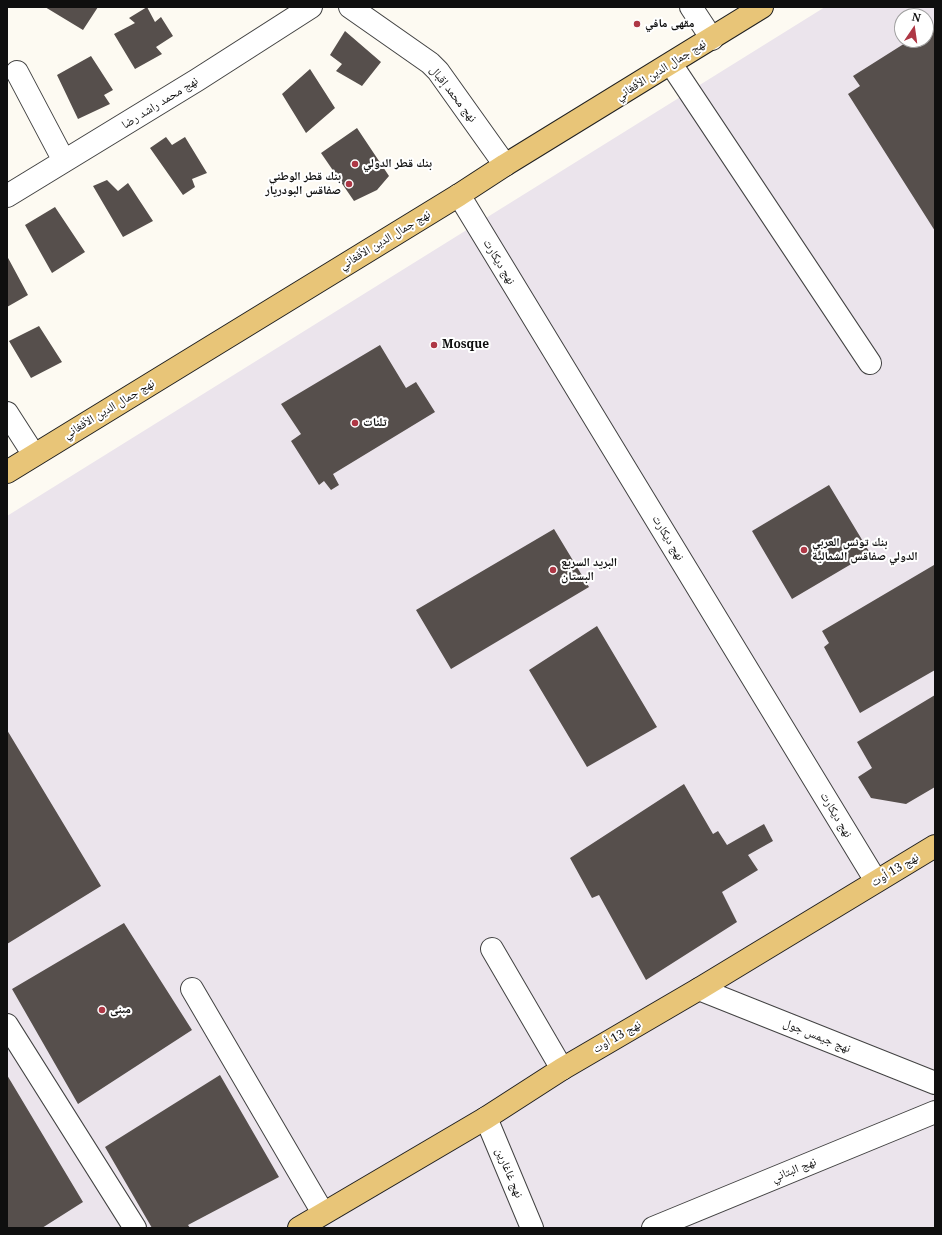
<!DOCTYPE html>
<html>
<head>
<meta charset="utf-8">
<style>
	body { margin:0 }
	#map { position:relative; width:942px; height:1235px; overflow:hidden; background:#fdfaf2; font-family:"Noto Serif",serif }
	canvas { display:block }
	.frame { position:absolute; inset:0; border:8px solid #0f0f0f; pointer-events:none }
	.north { position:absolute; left:894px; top:8px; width:40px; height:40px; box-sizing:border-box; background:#fff; border:1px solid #9f9f9f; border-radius:50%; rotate:13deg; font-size:11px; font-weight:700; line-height:16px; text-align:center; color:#0f0f0f }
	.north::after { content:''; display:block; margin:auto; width:14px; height:18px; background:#ae3745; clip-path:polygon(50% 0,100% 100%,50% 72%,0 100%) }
</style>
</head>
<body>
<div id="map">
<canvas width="942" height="1235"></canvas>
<div class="frame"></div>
<div class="north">N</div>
</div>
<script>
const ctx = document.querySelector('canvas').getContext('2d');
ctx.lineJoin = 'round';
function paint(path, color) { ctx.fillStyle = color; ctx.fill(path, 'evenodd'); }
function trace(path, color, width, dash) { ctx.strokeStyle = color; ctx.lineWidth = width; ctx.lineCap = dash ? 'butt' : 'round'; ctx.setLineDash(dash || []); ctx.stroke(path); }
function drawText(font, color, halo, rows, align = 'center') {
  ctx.font = font + ' "Noto Serif","Noto Naskh Arabic",serif'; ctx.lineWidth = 4; ctx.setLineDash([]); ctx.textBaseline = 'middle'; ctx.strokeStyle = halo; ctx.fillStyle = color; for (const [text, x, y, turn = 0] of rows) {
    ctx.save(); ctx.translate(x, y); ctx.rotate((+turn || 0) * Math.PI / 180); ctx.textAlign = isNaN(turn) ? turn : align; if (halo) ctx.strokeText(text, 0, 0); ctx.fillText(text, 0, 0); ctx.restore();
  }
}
paint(new Path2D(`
	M825,7H935V1228H7V516ZM902,16H926V40H902Z`), '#ebe4ec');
paint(new Path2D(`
	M45,7H98L83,30Z
	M147,7L155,22L161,17L173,36L156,47L162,54L135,69L114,34L135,23L129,18Z
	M933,26L935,29V231L848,94L860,86L853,76L910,40H926V30Z
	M345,31L381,62L362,86L336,71L342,64L330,55Z
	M91,56L113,90L104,95L110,104L78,119L57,75Z
	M310,69L335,108L306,133L282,94Z
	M357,128L389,176L377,190L354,201L321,153Z
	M166,137L172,145L185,137L207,173L192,179L195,187L183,195L150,148Z
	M107,180L118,191L128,183L153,221L123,237L93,186Z
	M55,207L85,252L52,273L25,225Z
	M7,256L28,295L7,307Z
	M39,326L62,362L31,378L9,341Z
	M380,345L406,388L416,382L435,412L333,474L339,485L331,490L324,481L319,485L291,441L301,434L281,404Z
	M829,485L870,553L792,599L752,531Z
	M554,529L589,587L451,669L416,610Z
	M934,565L935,670L860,713L824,647L829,643L822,631Z
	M597,626L657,727L587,767L529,670Z
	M935,695V787L906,804L871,798L858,777L872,768L857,742Z
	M7,730L101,886L7,944Z
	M684,784L713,834L718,831L727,845L764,824L773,841L748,855L758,870L722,892L737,922L646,980L599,895L592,898L570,858Z
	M124,923L192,1030L78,1104L12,989Z
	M7,1075L83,1202L42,1228H7Z
	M220,1075L279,1177L188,1225L190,1228H152L105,1147Z`), '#564f4c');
const minor = new Path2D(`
	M350,7L430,63L438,71L505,165
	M691,7L712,39
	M671,64L870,363
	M17,72L64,161
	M459,195L876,881
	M7,196L197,80L311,7
	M7,413L34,455
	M492,949L562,1069
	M192,989L323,1213
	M699,989L935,1083
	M7,1025L135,1228
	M486,1118L532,1228
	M653,1228L935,1112`);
const major = new Path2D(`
	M7,472L459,195L505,165L762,7
	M299,1228L486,1118L562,1069L699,989L935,846`);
trace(minor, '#424242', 24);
trace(major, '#202020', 24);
trace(minor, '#fff', 22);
trace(major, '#e8c578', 22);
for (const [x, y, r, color] of [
	[637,24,4,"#ae3745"],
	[355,164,4,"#ae3745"],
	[349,184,4,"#ae3745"],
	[434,345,4,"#ae3745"],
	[355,423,4,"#ae3745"],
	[804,550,4,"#ae3745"],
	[553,570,4,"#ae3745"],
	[102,1010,4,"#ae3745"]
]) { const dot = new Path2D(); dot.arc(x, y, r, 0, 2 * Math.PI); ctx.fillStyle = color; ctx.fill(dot); trace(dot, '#fff', 1.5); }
drawText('bold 12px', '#0f0f0f', '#fff', [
	["مقهى مافي",645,24],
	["بنك قطر الدولي",363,164],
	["بنك قطر الوطني",341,177,"right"],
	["صفاقس البودريار",341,191,"right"],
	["Mosque",442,345],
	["تلنات",363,423],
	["بنك تونس العربي",812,543],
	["الدولي صفاقس الشمالية",812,557],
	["البريد السريع",561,563],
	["البستان",561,577],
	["مبنى",110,1010]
], 'left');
drawText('12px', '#0f0f0f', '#fff', [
	["نهج جمال الدين الأفغاني",661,70,-32],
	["نهج محمد إقبال",453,94,52],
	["نهج محمد راشد رضا",160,103,-32],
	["نهج جمال الدين الأفغاني",385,240,-31],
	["نهج ديكارت",499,262,59],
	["نهج جمال الدين الأفغاني",109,409,-31],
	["نهج ديكارت",668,538,59],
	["نهج ديكارت",836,815,59],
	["نهج 13 أوت",895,870,-31],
	["نهج جيمس جول",817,1036,22],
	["نهج 13 أوت",617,1037,-30],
	["نهج البتاني",794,1170,-22],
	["نهج غاغارين",509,1173,67]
]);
</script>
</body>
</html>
